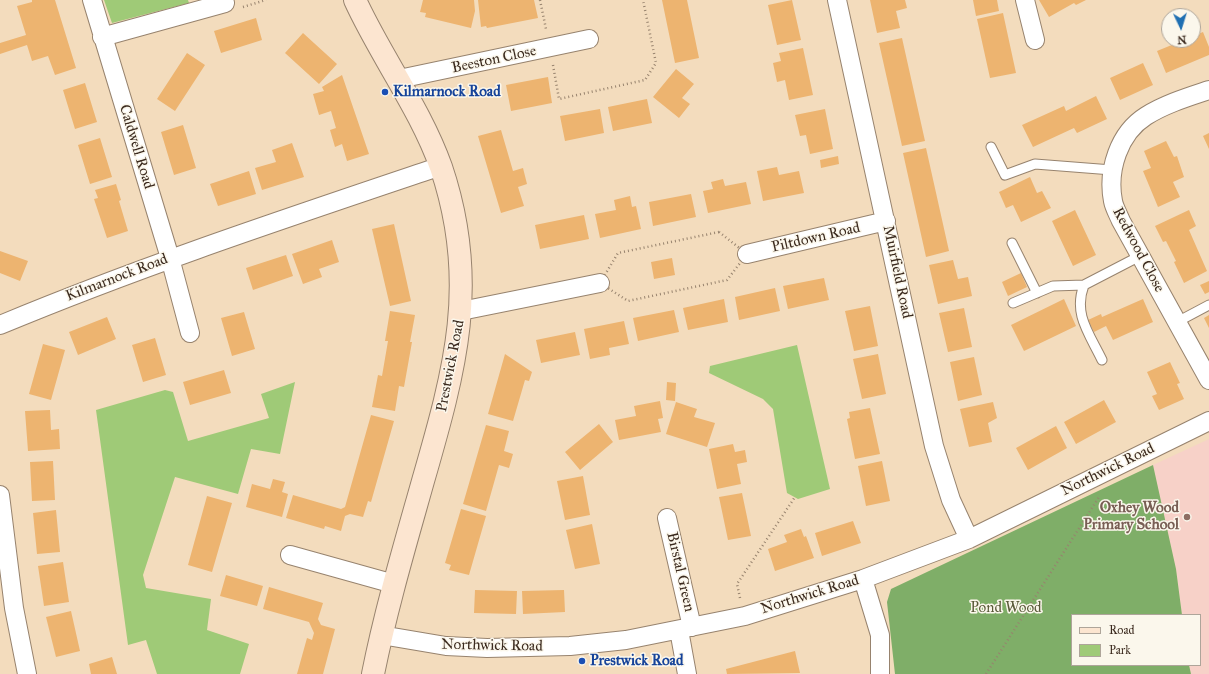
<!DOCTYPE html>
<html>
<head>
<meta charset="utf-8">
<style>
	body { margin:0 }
	#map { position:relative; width:1209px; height:674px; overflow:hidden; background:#f3dcbd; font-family:"IM FELL Great Primer",serif }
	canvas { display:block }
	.legend { position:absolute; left:1071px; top:614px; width:130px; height:52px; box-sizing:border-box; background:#fbf7ec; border:1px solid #aea59a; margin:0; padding:5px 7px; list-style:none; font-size:12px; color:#3b2a1e }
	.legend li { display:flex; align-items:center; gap:8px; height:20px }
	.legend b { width:20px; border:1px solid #aea59a }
	.north { position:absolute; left:1161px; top:8px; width:40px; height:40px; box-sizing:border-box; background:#fbf7ec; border:1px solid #aea59a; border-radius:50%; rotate:176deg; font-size:11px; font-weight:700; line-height:16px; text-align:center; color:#3b2a1e }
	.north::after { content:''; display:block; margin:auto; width:14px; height:18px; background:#1f6fb2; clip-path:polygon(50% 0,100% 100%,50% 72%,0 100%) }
</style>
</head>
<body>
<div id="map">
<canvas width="1209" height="674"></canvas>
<ul class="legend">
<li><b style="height:5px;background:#fce5d0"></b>Road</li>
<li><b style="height:11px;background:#9fca77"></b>Park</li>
</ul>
<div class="north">N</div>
</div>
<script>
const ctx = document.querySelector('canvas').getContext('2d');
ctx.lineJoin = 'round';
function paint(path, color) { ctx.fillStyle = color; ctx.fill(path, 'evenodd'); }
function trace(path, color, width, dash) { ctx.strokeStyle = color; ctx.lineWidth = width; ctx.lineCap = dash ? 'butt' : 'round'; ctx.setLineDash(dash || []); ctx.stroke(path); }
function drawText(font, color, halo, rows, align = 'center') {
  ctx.font = font + ' "IM FELL Great Primer",serif'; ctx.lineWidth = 3; ctx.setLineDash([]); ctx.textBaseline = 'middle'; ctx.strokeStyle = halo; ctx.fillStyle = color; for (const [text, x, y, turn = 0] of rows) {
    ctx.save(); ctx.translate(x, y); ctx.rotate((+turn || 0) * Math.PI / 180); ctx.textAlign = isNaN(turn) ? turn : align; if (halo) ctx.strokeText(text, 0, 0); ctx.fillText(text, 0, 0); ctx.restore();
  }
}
paint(new Path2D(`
	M1209,439V674H1191L1189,665H1200V615H1182L1176,569L1153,465Z`), '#f7d1c8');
paint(new Path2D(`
	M104,0H188L189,3L112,23Z
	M797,345L830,489L798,499L787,493L773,409L763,399L709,373L710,366Z
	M295,382L280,454L251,449L238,494L175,477L143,575L146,588L211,599L207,630L249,644L240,674H157L146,640L128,645L96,410L165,390L173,392L188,441L269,418L261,394Z`), '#9fca77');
paint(new Path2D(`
	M1153,465L1176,569L1182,615H1072V665H1189L1191,674H895L887,602L891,589Z`), '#7fae68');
paint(new Path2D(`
	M32,0H55L76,68L55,75L48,56L32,61L27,45L0,54V43L26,35L17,6L32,2Z
	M423,0H474L475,11L471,28L425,17L426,13L420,12Z
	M478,0H534L538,18L487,28L486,26L481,27Z
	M662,0H687L699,58L675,63Z
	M792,0L801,40L777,45L768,5Z
	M870,0H905L907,8L896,11L900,28L877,33Z
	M973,0H997L999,11L976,16Z
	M1039,0H1086L1076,5L1074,3L1049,17Z
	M1003,13L1016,73L990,78L977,19Z
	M256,18L262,40L221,53L214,31Z
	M1203,32L1209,47V55L1166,73L1157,51L1184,40H1193V36Z
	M303,33L337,64L319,84L285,53Z
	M902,38L925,141L902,146L879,43Z
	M803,48L813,95L789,100L785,80L777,82L773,63L781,61L779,53Z
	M187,53L205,65L175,111L157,99Z
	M1143,63L1153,85L1120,100L1110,78Z
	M676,69L694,84L682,98L690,104L679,118L653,97Z
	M342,75L369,154L347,161L342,144L335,147L330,130L336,128L331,111L319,115L313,94L324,91L322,87Z
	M548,77L552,103L511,111L506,85Z
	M85,83L97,122L75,129L63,90Z
	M1096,96L1107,119L1077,133L1074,128L1033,147L1022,125L1064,106L1066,111Z
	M647,99L652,123L613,131L608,107Z
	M600,109L604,133L565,141L560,116Z
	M825,109L833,149L810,154L806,135L800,136L795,115Z
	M183,125L196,168L174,175L161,132Z
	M501,130L513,171L523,168L527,184L518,187L524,206L501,213L478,136Z
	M1209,133V149L1203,136Z
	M100,138L112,177L90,184L78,145Z
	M1166,141L1174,157L1177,156L1184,177L1173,182L1180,197L1158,207L1143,171L1151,168L1144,151Z
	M292,143L304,177L262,190L255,168L276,162L272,150Z
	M926,148L949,251L926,257L903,153Z
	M838,156L839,164L821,168L820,160Z
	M777,167L779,175L799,171L804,193L763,201L757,171Z
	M249,171L256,194L218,206L210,184Z
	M1030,177L1037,193L1042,191L1051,208L1021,222L1013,205L1006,208L999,192Z
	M723,179L725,186L746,182L751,204L708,213L703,191L713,189L711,182Z
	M116,184L121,200L119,201L128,231L107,238L94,199L98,198L95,190Z
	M691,194L696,217L653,226L649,202Z
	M630,196L632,207L636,206L641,229L600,238L595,214L616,210L614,200Z
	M1075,210L1096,255L1073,266L1052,221Z
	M1189,210L1196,226L1189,230L1207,271L1184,283L1174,262L1176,261L1166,241L1163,242L1155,226Z
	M584,215L589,239L540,249L535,225Z
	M394,224L411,301L390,306L372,229Z
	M332,240L339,262L319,269L322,277L303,284L292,254Z
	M0,251L28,261L20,281L0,273Z
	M286,255L293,276L253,290L246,268Z
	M672,258L675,275L654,279L651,262Z
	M953,260L958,279L968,277L972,296L938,304L929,265Z
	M1021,273L1027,287L1008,296L1002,282Z
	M824,278L829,300L788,309L783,286Z
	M1209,281V292L1205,294L1200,285Z
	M775,288L780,311L739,320L735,297Z
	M724,299L728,322L688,330L683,308Z
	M1064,299L1076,326L1024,351L1011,325Z
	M1143,299L1153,322L1113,340L1106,326L1094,332L1088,320L1101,314L1102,317Z
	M870,306L878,346L854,351L845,311Z
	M964,308L972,347L948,352L939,313Z
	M674,310L679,332L638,341L633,318Z
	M390,311L415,315L410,342H412L404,387L399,386L395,411L372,407L378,375L382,376L388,341H385Z
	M244,312L255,349L232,356L221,318Z
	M1209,315V328L1204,318Z
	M107,317L116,339L78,355L69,332Z
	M624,321L629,344L609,348L610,355L590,359L584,329Z
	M575,332L580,355L541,363L536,340Z
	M155,338L166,375L143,382L132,345Z
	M43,344L65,350L51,400L29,394Z
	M505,354L532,372L529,381L525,380L513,421L488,414Z
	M878,354L886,394L862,399L853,359Z
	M974,357L982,395L958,401L950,362Z
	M1170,362L1180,383L1177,384L1184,399L1159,410L1152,396L1157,394L1147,372Z
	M224,370L231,393L190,405L183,382Z
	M667,382L676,383L675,401L666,400Z
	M1104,400L1116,422L1076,444L1064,422Z
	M660,401L663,418L658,419L661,432L619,440L615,420L636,416L634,406Z
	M676,402L697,409L694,417L715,423L707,447L666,434Z
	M993,402L997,418L988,423L992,442L969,447L960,409Z
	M870,408L880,454L855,459L847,419L850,418L849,412Z
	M50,410L51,430L59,429L60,449L28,451L25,411Z
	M371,415L394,421L371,502L368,501L363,517L350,514L345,516L341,531L325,526L324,529L286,518L293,495L341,509L345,507Z
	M599,424L613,442L580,470L565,452Z
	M486,425L509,431L504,451L513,454L509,468L499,465L486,511L463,504Z
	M1056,426L1067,448L1028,470L1016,448Z
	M733,444L735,452L745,450L747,462L737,464L741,484L717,489L709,449Z
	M53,461L55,500L32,501L30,462Z
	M882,461L890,501L866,506L858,466Z
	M583,476L590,515L565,520L557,481Z
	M273,479L285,482L282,492L288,494L282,517L246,507L252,484L270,489Z
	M742,493L751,536L728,540L719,497Z
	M207,496L232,503L212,572L188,565Z
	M461,509L486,516L469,575L449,570L451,565L445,563Z
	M56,510L60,552L37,554L33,513Z
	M853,521L861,543L822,556L815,533Z
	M592,524L600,564L575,569L566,530Z
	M801,529L804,537L806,536L814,558L775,571L768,549L787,542L784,535Z
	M63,562L69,602L44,606L38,566Z
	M226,575L263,586L257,606L220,596Z
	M269,587L323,603L318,619L321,625L335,629L323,674H297L307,638L312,640L314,633L309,622L263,609Z
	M475,590L517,591L516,614L474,613Z
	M564,590L565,612L523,614L522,591Z
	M71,611L80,651L56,657L46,617Z
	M795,651L800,673L727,674L726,669Z
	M112,657L117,674H91L89,664Z`), '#edb470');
const lane = new Path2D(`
	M991,147L1005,175L1035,164L1112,170
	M1012,243L1037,293
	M1084,285C1073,314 1089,333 1102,360
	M1013,303L1053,286L1084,285L1140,256
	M1177,322L1209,305`);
const street = new Path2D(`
	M92,0L170,258L190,333
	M837,0L934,446L951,500L969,539
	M1025,0L1035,40
	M102,37L225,3L224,0
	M399,79L589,39
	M1209,90C1188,97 1165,104 1146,116C1119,133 1107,170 1113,201C1114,207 1118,214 1121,221L1209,380
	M747,254L886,221
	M461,311L600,283
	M0,325C144,265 293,216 441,166
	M0,495L14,608L27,674
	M667,518L692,627
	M290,555L394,584
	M863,579L880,635V674
	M679,630L687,674
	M381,635L446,646L487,648L570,646L626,640L745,616L863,579L969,539L1209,421`);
const secondary = new Path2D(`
	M355,0C381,57 420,108 441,167C480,282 455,370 423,481C405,545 386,609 373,674`);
trace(lane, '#97836e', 11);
trace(street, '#97836e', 20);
trace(secondary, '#97836e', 24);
trace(new Path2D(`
	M540,0L546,29
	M243,7L266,0
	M553,65L559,99L645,80L656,63L643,0
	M719,232L747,254L727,280L628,301L600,283L618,253Z
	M740,598L737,584L795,497
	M986,674L1099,497`), '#97836e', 2.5, [1, 3]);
trace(lane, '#fff', 9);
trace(street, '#fff', 18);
trace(secondary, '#fce5d0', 22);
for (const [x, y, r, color] of [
	[385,92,4,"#1a4fb4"],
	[1187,517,4,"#8d6e63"],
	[582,661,4,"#1a4fb4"]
]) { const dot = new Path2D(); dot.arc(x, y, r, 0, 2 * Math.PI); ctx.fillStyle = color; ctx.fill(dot); trace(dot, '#fbf7ec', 1.5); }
drawText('15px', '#3b2a1e', '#fbf7ec', [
	["Beeston Close",494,60,-12],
	["Caldwell Road",136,147,73],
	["Piltdown Road",816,238,-13],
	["Redwood Close",1138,250,62],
	["Muirfield Road",897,272,78],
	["Kilmarnock Road",117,278,-21],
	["Prestwick Road",451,366,-79],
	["Northwick Road",1108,470,-26],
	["Birstal Green",680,572,77],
	["Northwick Road",810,595,-17],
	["Northwick Road",492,646,1]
]);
drawText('bold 15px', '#164399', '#fbf7ec', [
	["Kilmarnock Road",393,92],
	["Prestwick Road",590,661]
], 'left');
drawText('bold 15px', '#785e54', '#fbf7ec', [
	["Oxhey Wood",1179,508],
	["Primary School",1179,525]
], 'right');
drawText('15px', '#595a39', '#fbf7ec', [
	["Pond Wood",1006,608]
]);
</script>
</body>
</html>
